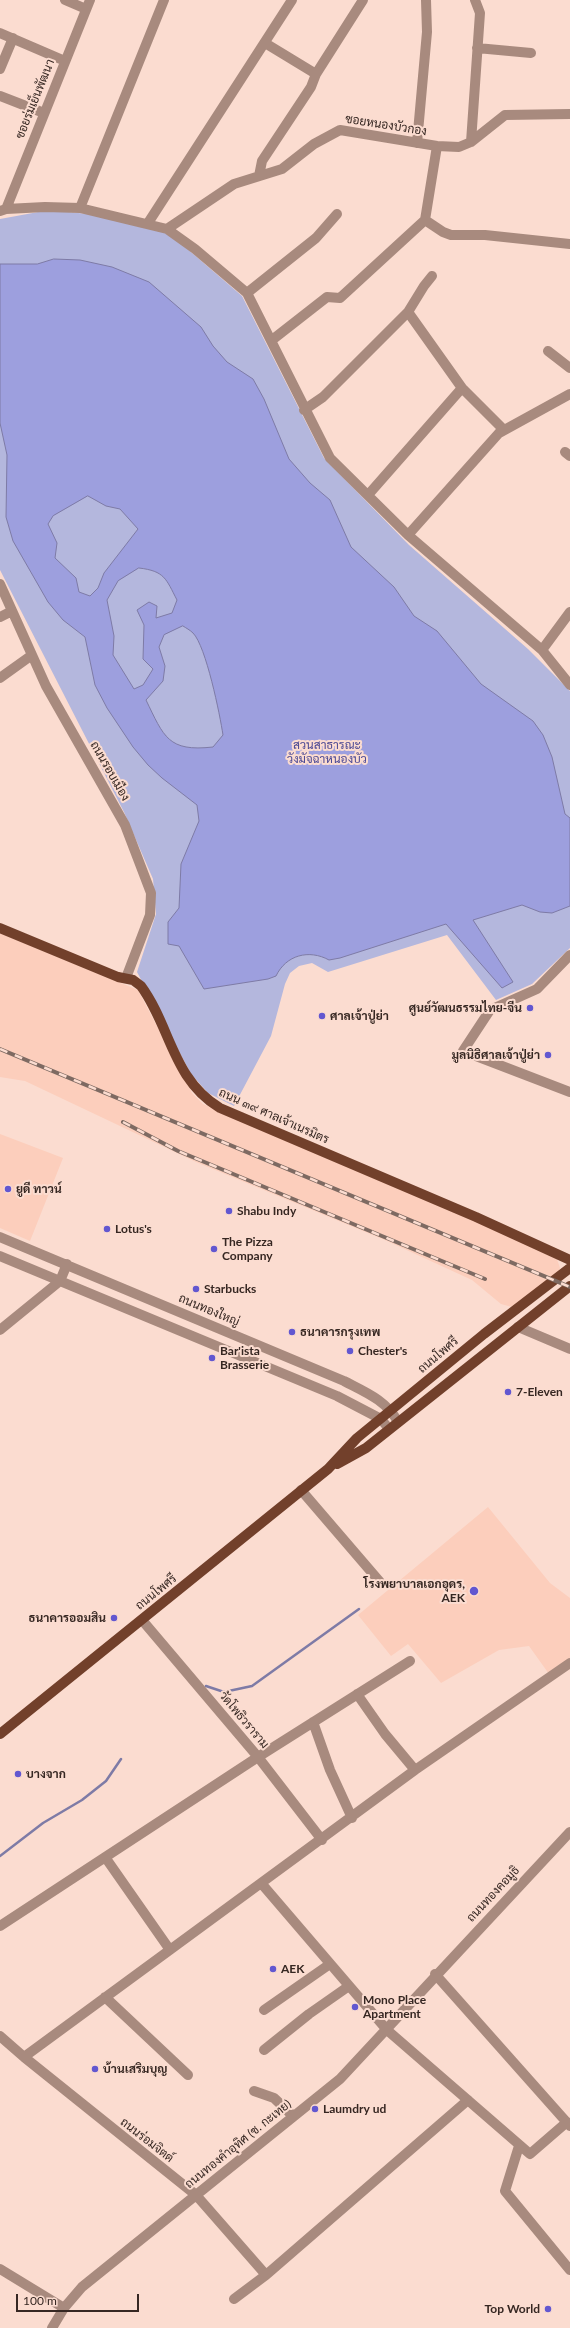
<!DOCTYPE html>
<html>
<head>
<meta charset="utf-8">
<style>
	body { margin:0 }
	#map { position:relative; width:570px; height:2328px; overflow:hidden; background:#fbdcd0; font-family:Lato,sans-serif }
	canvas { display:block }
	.scale { position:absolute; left:16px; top:2294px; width:123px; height:18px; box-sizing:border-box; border:2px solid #362722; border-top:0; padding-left:5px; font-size:12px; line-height:14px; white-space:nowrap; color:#362722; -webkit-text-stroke:3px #fbdcd0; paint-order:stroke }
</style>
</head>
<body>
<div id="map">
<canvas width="570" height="2328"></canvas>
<div class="scale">100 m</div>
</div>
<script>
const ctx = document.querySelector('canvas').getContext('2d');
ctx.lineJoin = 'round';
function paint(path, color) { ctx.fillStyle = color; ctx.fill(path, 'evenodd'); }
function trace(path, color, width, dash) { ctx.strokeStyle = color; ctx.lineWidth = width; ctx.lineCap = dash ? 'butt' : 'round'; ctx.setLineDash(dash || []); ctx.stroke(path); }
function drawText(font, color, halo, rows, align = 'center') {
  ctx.font = font + ' Lato,Sarabun,sans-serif'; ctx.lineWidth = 4; ctx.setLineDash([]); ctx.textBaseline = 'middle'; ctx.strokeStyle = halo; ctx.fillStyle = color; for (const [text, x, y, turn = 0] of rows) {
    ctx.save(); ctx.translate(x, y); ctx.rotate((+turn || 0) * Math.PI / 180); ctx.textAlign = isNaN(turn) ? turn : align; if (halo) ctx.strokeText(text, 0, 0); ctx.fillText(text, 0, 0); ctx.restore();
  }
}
paint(new Path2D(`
	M0,933L138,990L192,1093L203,1104L478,1222L557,1259L560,1268L558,1273L512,1307L501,1304L472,1280L385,1240L196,1162L25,1081L0,1077Z
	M0,1134L63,1158L30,1241L0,1228Z
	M488,1507L550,1583L570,1598V1659L549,1674L529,1646L499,1650L441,1683L408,1644L391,1656L358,1615Z`), '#fccebc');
paint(new Path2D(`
	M49,210L88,214L170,234L242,296L324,458L409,545L528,649L570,691V948L532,984L496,1000L447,935L328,972L312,963L299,966L290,973L285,984L271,1036L234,1106L208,1093L191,1074L137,972L156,914L153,879L124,812L0,570V219Z`), '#b4b7dd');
const water = new Path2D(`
	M54,259L80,260L112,267L149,282L201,327L213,346L227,362L253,379L264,399L289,459L310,483L330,500L351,547L394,587L414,616L437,631L481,684L533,721L543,735L552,757L565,814L570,818V906L552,913L540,912L522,905L473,920L513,982L502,988L446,924L340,958L329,960C309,949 286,955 276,976L268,979L204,989L179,946L168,944V922L179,908L181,864L199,821L197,805L162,778L148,765L133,747L107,708L95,685L85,637L63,620L48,602L13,541L6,517L7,455L0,423V264H37ZM88,496L106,506L120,509L138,529L104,573L98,588L90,596L79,592L76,578L55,558L57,543L48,524L53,516ZM139,568C165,571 166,579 177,600L172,613L156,618L157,606L149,602L137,610L144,625L143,659L153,669L143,685L134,689L113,655L114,636L107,600L118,581ZM183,626C186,628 190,630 193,633C206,646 220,715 223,735L213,747C168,752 164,737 146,700L163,681L165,666L159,647L164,635Z`);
paint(water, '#9d9fde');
trace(water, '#7e7ba6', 1);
trace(new Path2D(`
	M206,1686L224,1692L252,1686L359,1609
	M0,1856L43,1823L82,1800L106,1781L121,1759`), '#7e7ba6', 2.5);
trace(new Path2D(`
	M65,0L86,9
	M0,33L65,61
	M265,43L316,74L363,0
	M477,48L531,53
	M0,69L13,38
	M0,96L44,113
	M471,142L480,13L475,0
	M417,143L427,32L426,0
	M437,146L425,220L443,232L451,235H485L570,244
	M259,176L262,161L311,87L316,74
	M80,208L164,0
	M6,209L90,0
	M0,211L6,209L45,207L80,208L167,229L195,249L247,293L330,458L408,535L542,650L570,685
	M148,223L292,0
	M167,229L234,184L282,169L314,144L340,130L437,146L459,147L471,142L505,115L570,114
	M247,293L316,238L337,214
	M408,312L462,388L504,430
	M272,340L327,297L340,298L425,220
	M548,351L570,368
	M304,410L323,397L408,312L424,286L432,276
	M565,452L570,456
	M368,495L462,388
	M408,535L499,433L570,394
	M0,584L46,686L125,825L151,893L150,915L126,978
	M0,617L12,611
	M542,650L570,612
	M0,678L32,655
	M570,955L537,989L490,1010L463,1051L570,1092
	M0,1237L344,1381C365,1392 386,1400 398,1422
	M0,1256L337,1396L381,1419L389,1429
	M518,1327L570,1349
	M0,1330L60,1281L67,1264
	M301,1490L380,1582
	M142,1620L258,1757L322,1840
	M357,1694L385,1734L415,1770
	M313,1722L330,1770L352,1818
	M105,1857L170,1950
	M261,1883L387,2030L530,2154L567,2122
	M0,1926L258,1757L410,1661
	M435,1974L570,2126
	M105,1997L188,2075
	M264,2010L330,1964
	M0,2036L24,2057L196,2195L266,2275
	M264,2050L309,2014L349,1986
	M24,2057L415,1770L570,1663
	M254,2091L274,2098L293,2116
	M519,2146L505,2191L570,2270
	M0,2269L64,2308
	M234,2299L266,2275L468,2100
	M52,2328L64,2308L82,2287L340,2079L570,1832`), '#a88a7e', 10);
trace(new Path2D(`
	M0,928L118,977L133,980L141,986C171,1027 172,1079 220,1108L476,1217L570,1260
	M337,1464L366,1448L570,1286
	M0,1734L328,1469L357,1438L484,1334L570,1268`), '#72402b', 10);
const rail = new Path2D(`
	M0,1049L570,1287
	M123,1122L178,1151L485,1279`);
trace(rail, '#7e6a62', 4);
trace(rail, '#fbdcd0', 2.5, [8]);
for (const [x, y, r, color] of [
	[530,1008,4,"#6257d0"],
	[322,1016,4,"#6257d0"],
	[548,1055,4,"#6257d0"],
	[8,1189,4,"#6257d0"],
	[229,1211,4,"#6257d0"],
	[107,1229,4,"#6257d0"],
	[214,1249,4,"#6257d0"],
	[196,1289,4,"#6257d0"],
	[292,1332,4,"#6257d0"],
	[350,1351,4,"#6257d0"],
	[212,1358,4,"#6257d0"],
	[508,1392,4,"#6257d0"],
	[474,1591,5,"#6257d0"],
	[114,1618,4,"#6257d0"],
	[18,1774,4,"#6257d0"],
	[273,1969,4,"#6257d0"],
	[355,2007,4,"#6257d0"],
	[95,2069,4,"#6257d0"],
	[315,2109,4,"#6257d0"],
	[548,2309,4,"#6257d0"]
]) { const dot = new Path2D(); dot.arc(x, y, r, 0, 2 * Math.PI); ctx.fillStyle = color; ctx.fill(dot); trace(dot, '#fbdcd0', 1.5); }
drawText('12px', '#362722', '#fbdcd0', [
	["ซอยร่มเย็นพัฒนา",35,99,-68],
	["ซอยหนองบัวกอง",386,125,9],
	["ถนนรอบเมือง",110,771,60],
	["ถนน ๓๙ ศาลเจ้าเนรมิตร",274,1116,24],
	["ถนนทองใหญ่",209,1310,23],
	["ถนนโพศรี",438,1355,-40],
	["ถนนโพศรี",156,1592,-39],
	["วัดโพธิวราราม",244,1720,50],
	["ถนนทองคอมูธิ",493,1894,-47],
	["ถนนร่อมจิตต์",147,2140,38],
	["ถนนทองคำอุทิศ (ซ. กะเทย)",238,2144,-39]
]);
drawText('12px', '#4c4994', '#fbdcd0', [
	["สวนสาธารณะ",327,745],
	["วังมัจฉาหนองบัว",327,759]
]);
drawText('bold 12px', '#362722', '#fbdcd0', [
	["ศูนย์วัฒนธรรมไทย-จีน",522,1008,"right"],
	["ศาลเจ้าปู่ย่า",330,1016],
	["มูลนิธิศาลเจ้าปู่ย่า",540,1055,"right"],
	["ยูดี ทาวน์",16,1189],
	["Shabu Indy",237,1211],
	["Lotus's",115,1229],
	["The Pizza",222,1242],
	["Company",222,1256],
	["Starbucks",204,1289],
	["ธนาคารกรุงเทพ",300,1332],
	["Bar'ista",220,1351],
	["Brasserie",220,1365],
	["Chester's",358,1351],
	["7-Eleven",516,1392],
	["โรงพยาบาลเอกอุดร,",465,1584,"right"],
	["AEK",465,1598,"right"],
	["ธนาคารออมสิน",106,1618,"right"],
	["บางจาก",26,1774],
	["AEK",281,1969],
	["Mono Place",363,2000],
	["Apartment",363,2014],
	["บ้านเสริมบุญ",103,2069],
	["Laumdry ud",323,2109],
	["Top World",540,2309,"right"]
], 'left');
</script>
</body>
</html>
